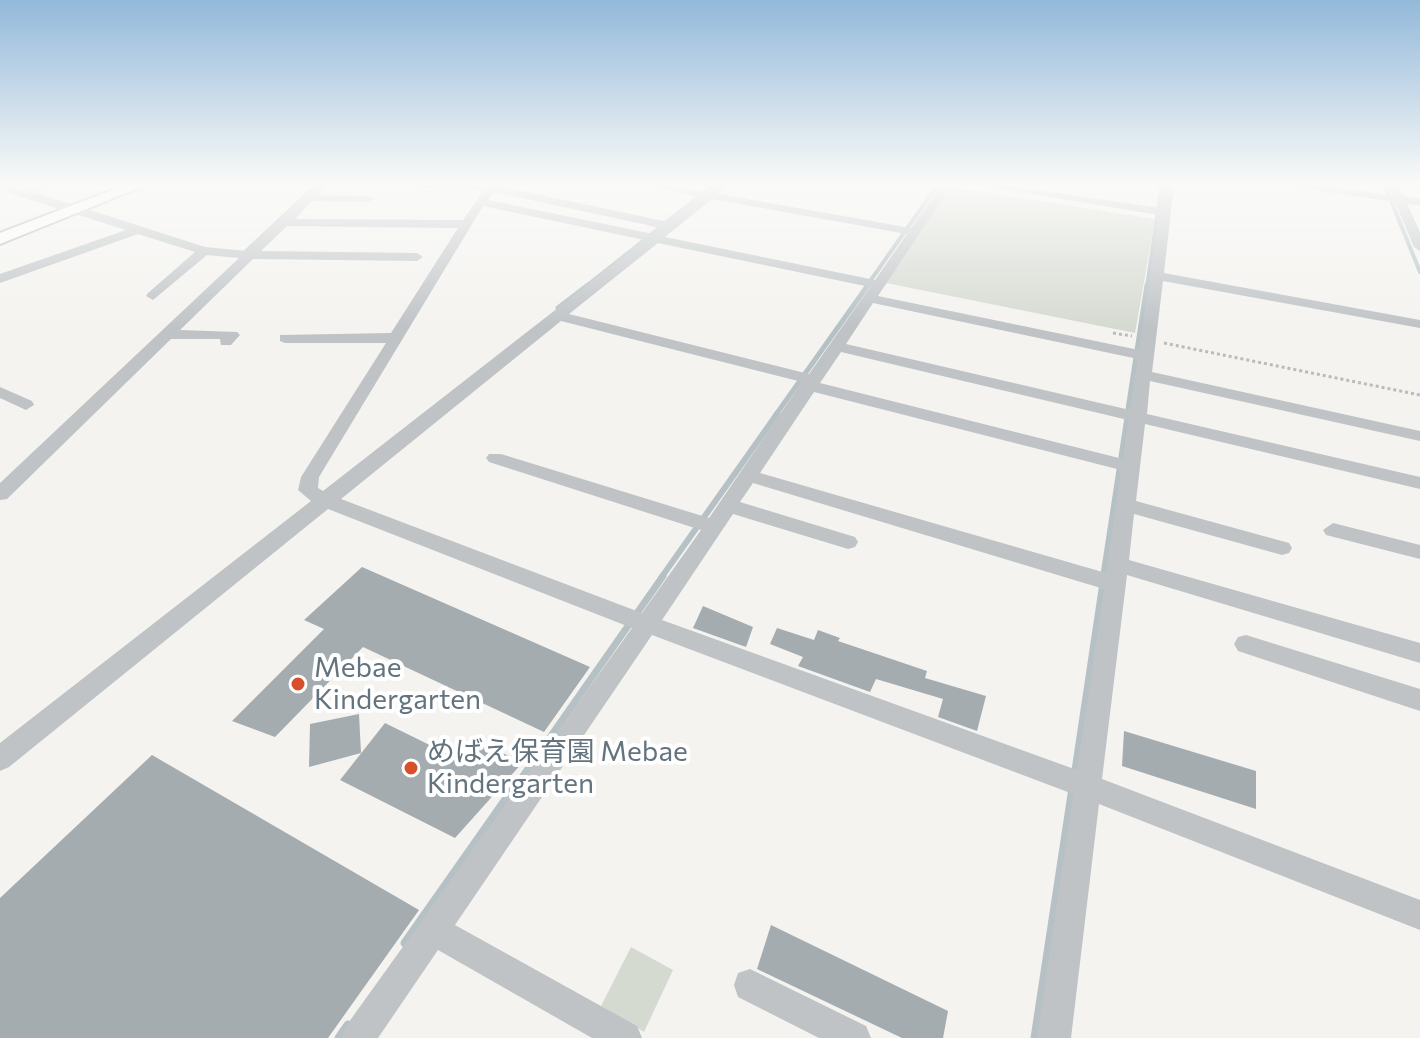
<!DOCTYPE html>
<html>
<head>
<meta charset="utf-8">
<style>
	body { margin:0 }
	canvas { display:block; background:#f4f3f0 }
</style>
</head>
<body>
<canvas width="1420" height="1038"></canvas>
<script>
const ctx = document.querySelector('canvas').getContext('2d');
ctx.lineJoin = 'round';
function paint(path, color) { ctx.fillStyle = color; ctx.fill(path, 'evenodd'); }
function trace(path, color, width, dash) { ctx.strokeStyle = color; ctx.lineWidth = width; ctx.lineCap = dash ? 'butt' : 'round'; ctx.setLineDash(dash || []); ctx.stroke(path); }
function drawText(font, color, halo, rows, align = 'center') {
  ctx.font = font + ' Commissioner,"Noto Sans JP",sans-serif'; ctx.lineWidth = 8; ctx.setLineDash([]); ctx.textBaseline = 'middle'; ctx.strokeStyle = halo; ctx.fillStyle = color; for (const [text, x, y, turn = 0] of rows) {
    ctx.save(); ctx.translate(x, y); ctx.rotate((+turn || 0) * Math.PI / 180); ctx.textAlign = isNaN(turn) ? turn : align; if (halo) ctx.strokeText(text, 0, 0); ctx.fillText(text, 0, 0); ctx.restore();
  }
}
paint(new Path2D(`
	M950,187L1155,219L1135,333L886,283Z
	M631,947L673,970L644,1032L601,1006Z`), '#d5dad1');
trace(new Path2D(`
	M1384,183L1420,272
	M241,256L319,183
	M585,287L716,183
	M866,287L939,183
	M1147,287L1162,183`), '#b5c1c5', 4);
trace(new Path2D(`
	M558,308L588,285
	M775,416L868,285
	M1127,416L1147,285`), '#b5c1c5', 5);
trace(new Path2D(`
	M661,578L777,414
	M1103,578L1128,414`), '#b5c1c5', 6);
trace(new Path2D(`
	M1074,777L1104,576
	M518,783L663,576`), '#b5c1c5', 7);
trace(new Path2D(`
	M405,943L519,781
	M339,1038L348,1025
	M1035,1038L1073,788`), '#b5c1c5', 9);
paint(new Path2D(`
	M362,567L590,667L544,732L363,647L275,737L232,721L324,629L304,620Z
	M703,606L753,627L746,647L693,628Z
	M777,628L814,640L818,630L840,638L838,641L927,671L925,678L986,696L977,731L938,717L943,699L876,679L870,692L798,666L803,657L770,644Z
	M359,714L361,753L309,767L310,724Z
	M385,723L454,757L468,741L524,761L455,838L340,780Z
	M1124,731L1256,771V809L1122,766Z
	M152,755L419,910L328,1038H0V898Z
	M771,925L948,1011L943,1038H902L757,969Z`), '#a4acb0');
const secondary = new Path2D(`
	M130,183H151L0,244V233Z`);
trace(secondary, '#afb5b8', 4);
trace(new Path2D(`
	M1113,333L1132,336
	M1164,343L1420,395`), '#b9bbbd', 3, [3, 3]);
paint(new Path2D(`
	M0,183L22,189L42,183H58L34,192L205,247L247,251L319,183H330L319,195L368,196L374,199L368,202L312,201L295,219L463,220L484,190L380,186L375,183H501L499,186L668,222L700,197L636,183H658L707,192L719,183H730L719,194L911,228L943,183H953L878,296L1139,350L1159,215L965,183H990L1160,208L1164,183H1174L1164,273L1420,320V328L1163,281L1152,372L1420,431V441L1150,381L1147,414L1420,477V489L1145,424L1136,501L1289,543L1292,548L1289,553L1282,555L1134,514L1129,560L1420,643V663L1127,575L1102,779L1420,900V930L1099,804L1071,1038H1037L1073,794L652,635L455,925L637,1026L642,1038H592L438,950L378,1038H341L346,1026L632,628L328,509L9,767L0,771V743L311,501L298,490L301,477L386,343H285L280,341V335L391,333L458,228L287,226L261,251L417,253L423,257L417,261L253,259L180,330L237,332L240,335L231,345H221L220,339H171L7,499L0,500V483L239,258L207,255L153,300L146,296L148,293L195,252L138,234L0,283V274L126,230L15,195L0,189ZM494,192L661,228L653,234L488,200ZM712,199L907,234L875,280L665,237ZM483,206L645,240L323,491L318,488L319,477ZM658,243L870,287L809,374L569,314ZM873,303L1138,359L1130,410L846,344ZM561,321L802,382L709,518L501,454H489L486,458L489,462L701,530L642,613L341,499ZM841,352L1128,420L1123,459L820,383ZM814,392L1121,470L1106,573L760,473ZM753,483L1104,589L1077,770L662,620L733,514L848,549L855,547L858,542L855,537L740,502Z
	M1281,183H1307L1392,195L1388,183H1398L1404,196L1420,199V205L1407,204L1420,232V251L1414,247L1395,202L1286,186Z
	M0,387L32,401L34,405L26,410L0,398Z
	M1333,523L1420,545V559L1326,535L1323,530Z
	M1246,635L1420,689V711L1238,651L1234,644L1238,637Z
	M750,969L866,1026L871,1038H819L738,997L734,985L738,973Z`), '#bfc3c6');
paint(secondary, '#fff');
const sky = ctx.createLinearGradient(0, 0, 0, 328);
sky.addColorStop(0, '#93b9da');
sky.addColorStop(0.56, '#fafaf8');
sky.addColorStop(1, '#fafaf800');
ctx.fillStyle = sky;
ctx.fillRect(0, 0, 1420, 328);
for (const [x, y, r, color] of [
	[298,684,8,"#d84f2b"],
	[411,768,8,"#d84f2b"]
]) { const dot = new Path2D(); dot.arc(x, y, r, 0, 2 * Math.PI); ctx.fillStyle = color; ctx.fill(dot); trace(dot, '#fff', 3); }
drawText('28px', '#64747f', '#fff', [
	["Mebae",314,668],
	["Kindergarten",314,700],
	["めばえ保育園 Mebae",427,752],
	["Kindergarten",427,784]
], 'left');
</script>
</body>
</html>
